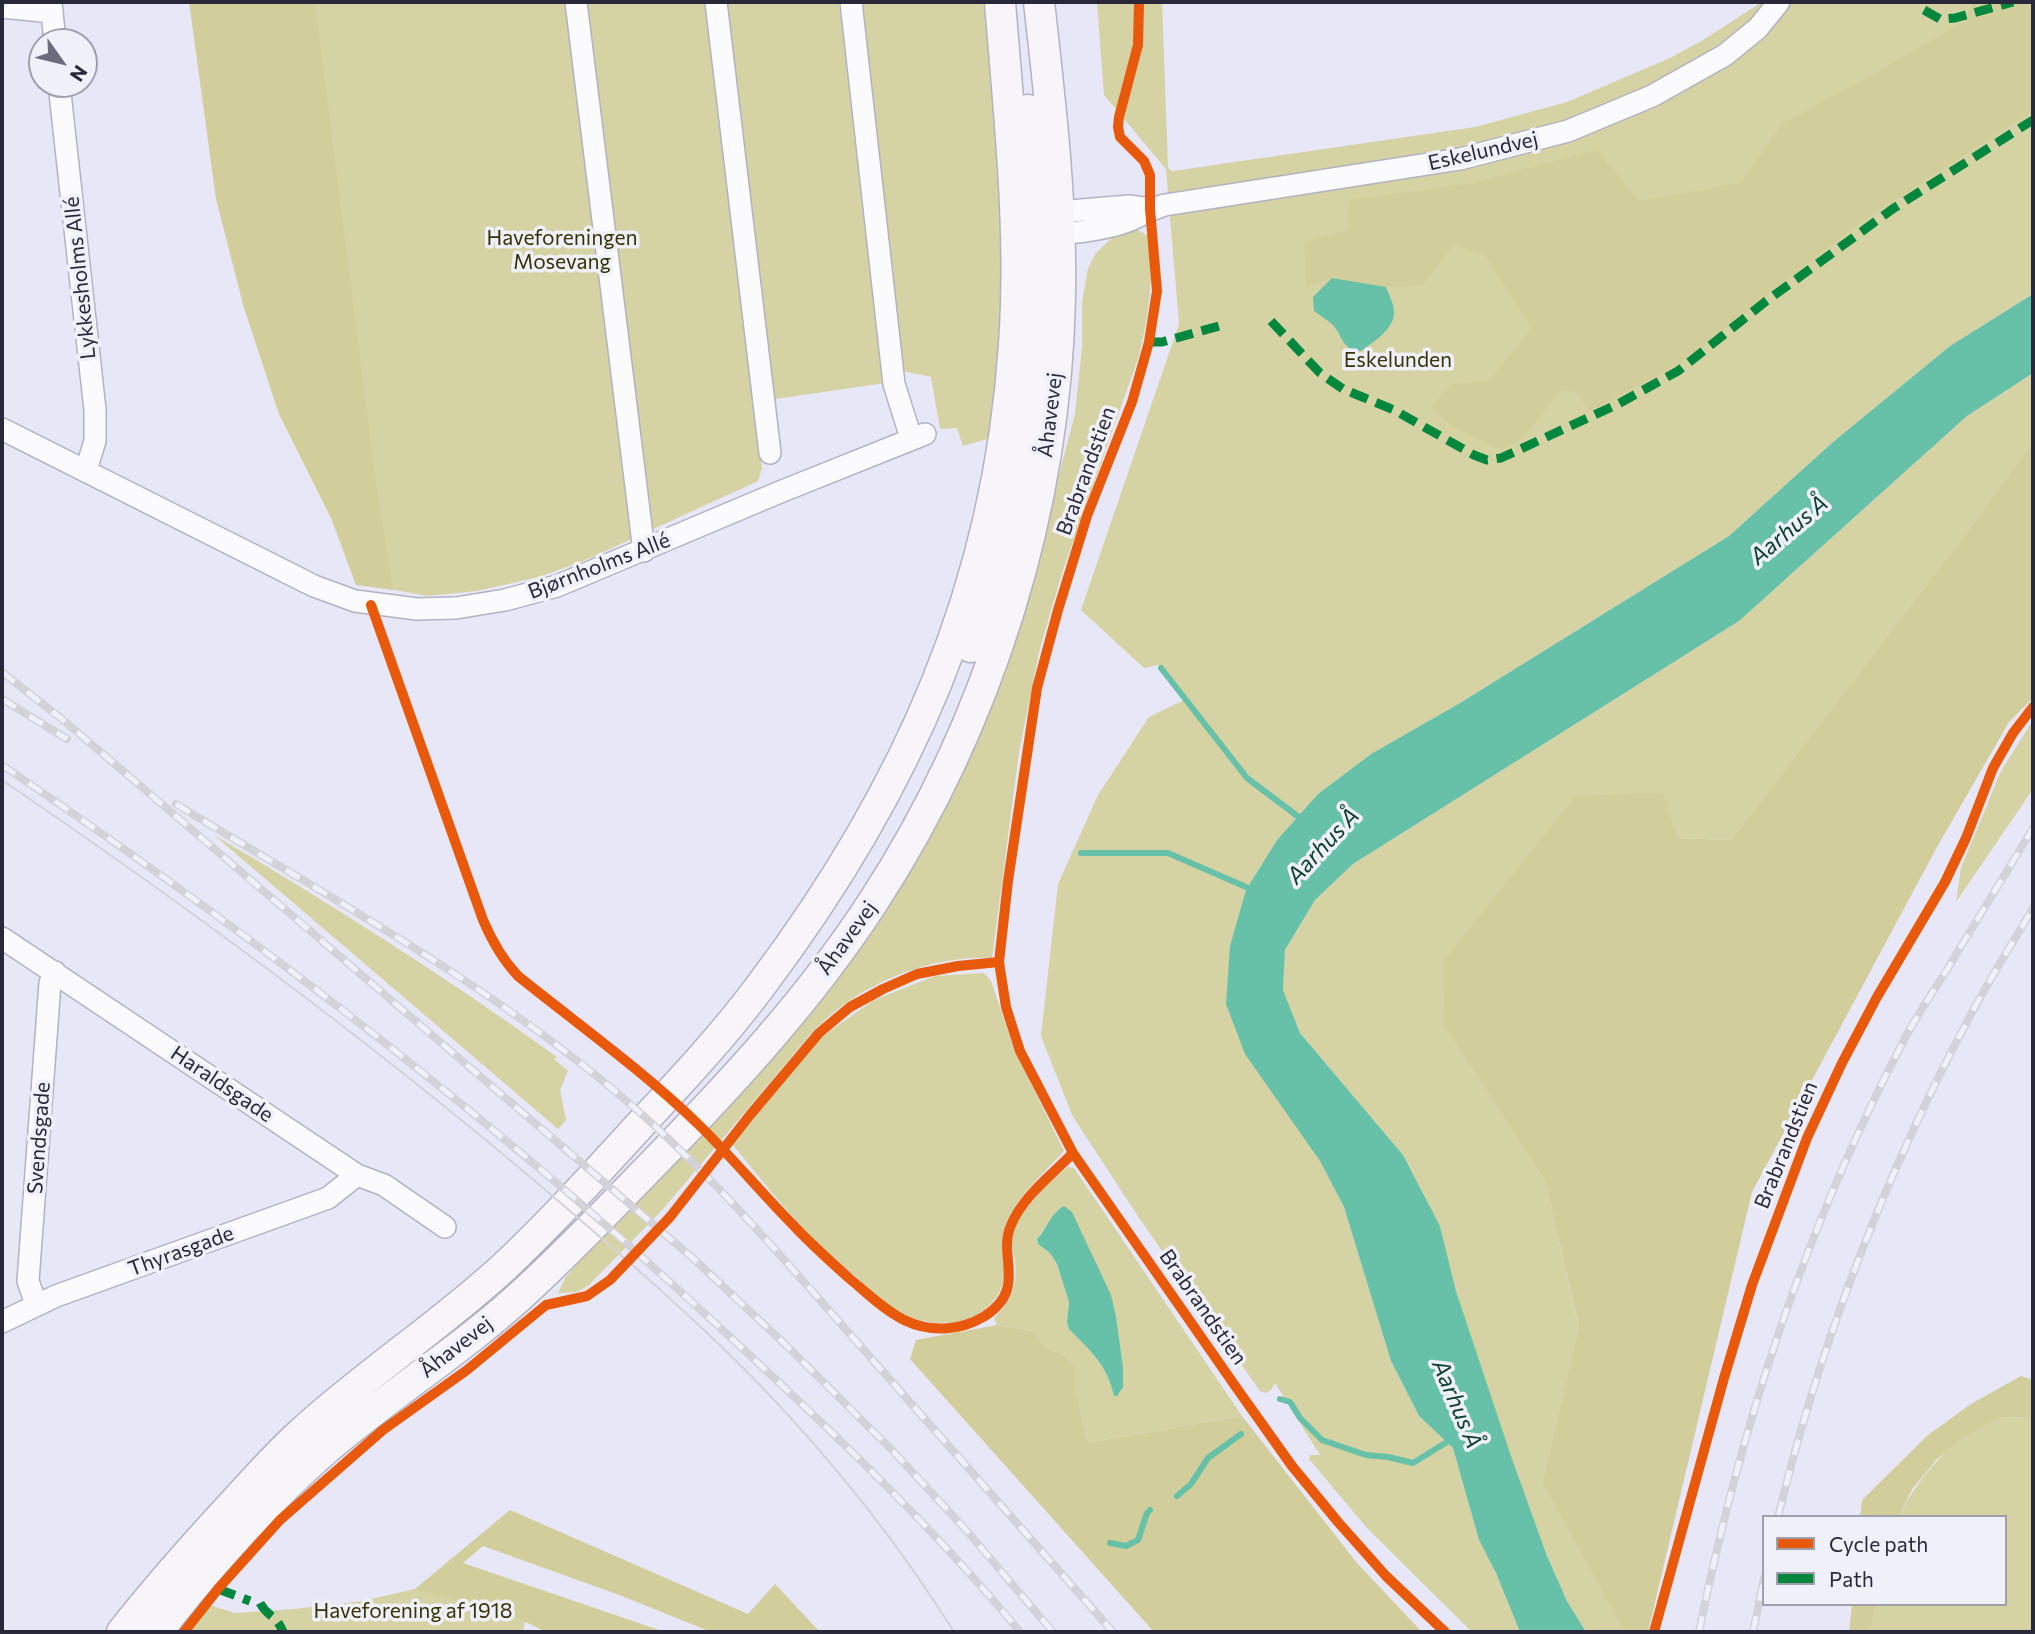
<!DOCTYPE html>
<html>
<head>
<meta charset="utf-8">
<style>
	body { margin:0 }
	#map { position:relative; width:2035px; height:1634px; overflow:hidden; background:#e7e7f8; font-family:Commissioner,sans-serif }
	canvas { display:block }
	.frame { position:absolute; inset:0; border:4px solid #29283a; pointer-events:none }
	.legend { position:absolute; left:1762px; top:1515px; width:245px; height:91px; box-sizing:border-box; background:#f0f0fa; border:2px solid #a0a0ad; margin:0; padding:9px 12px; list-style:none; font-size:21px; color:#29283a }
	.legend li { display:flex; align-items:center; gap:14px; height:35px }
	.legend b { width:35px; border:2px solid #a0a0ad }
	.north { position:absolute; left:28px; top:28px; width:70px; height:70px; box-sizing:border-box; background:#f0f0fa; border:2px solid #a0a0ad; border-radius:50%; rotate:124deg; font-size:19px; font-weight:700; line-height:28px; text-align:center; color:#29283a }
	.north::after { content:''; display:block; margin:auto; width:24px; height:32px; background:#6c6b7c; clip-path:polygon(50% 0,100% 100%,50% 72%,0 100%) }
</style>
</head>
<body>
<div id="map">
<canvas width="2035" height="1634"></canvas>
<div class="frame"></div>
<ul class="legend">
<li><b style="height:9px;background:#e8590c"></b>Cycle path</li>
<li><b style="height:9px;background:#00873e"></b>Path</li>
</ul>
<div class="north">N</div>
</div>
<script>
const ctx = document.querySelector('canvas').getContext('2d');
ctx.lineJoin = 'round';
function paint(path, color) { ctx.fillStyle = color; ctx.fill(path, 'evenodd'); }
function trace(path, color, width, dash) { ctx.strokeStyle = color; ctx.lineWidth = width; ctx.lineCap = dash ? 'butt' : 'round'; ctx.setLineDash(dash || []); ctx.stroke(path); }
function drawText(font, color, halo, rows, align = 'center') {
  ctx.font = font + ' Commissioner,sans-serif'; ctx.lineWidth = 7; ctx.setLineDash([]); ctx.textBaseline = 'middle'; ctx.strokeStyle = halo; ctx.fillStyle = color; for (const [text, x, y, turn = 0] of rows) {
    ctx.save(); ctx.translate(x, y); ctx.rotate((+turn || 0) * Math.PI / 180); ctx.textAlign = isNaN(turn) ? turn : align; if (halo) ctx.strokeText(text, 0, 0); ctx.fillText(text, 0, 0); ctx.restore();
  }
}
paint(new Path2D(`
	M270,2H839L885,383L755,402L762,468L758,481L586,560L539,577L477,591L427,596L368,585Z
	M862,2H986L999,163L1002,288L991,438L963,446L957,428L940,429L931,377L902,371Z
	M1097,2H1162L1168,168L1173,171L1475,127L1567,102L1670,58L1703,40L1762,2H2033V294L1950,346L1833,442L1729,536L1460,703L1371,754L1318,794L1277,840L1246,890L1320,1161L1344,1207L1391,1361L1419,1416L1453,1448L1479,1540L1496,1573L1520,1632H1472L1367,1528L1309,1459L1310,1455H1320L1275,1383L1272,1389L1266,1393L1260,1391L1139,1218L1072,1115L1041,1036L1058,884L1098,795L1149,717L1188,698L1158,665L1144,668L1081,610L1179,324L1166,169L1104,95Z
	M1135,228L1148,236C1155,277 1148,320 1138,359L1063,570L1040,648L1019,752L992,958C939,955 880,977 839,1008C830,1015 822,1023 814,1030L664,1208L589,1285L577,1292L558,1293L565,1278L583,1257L710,1124L784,1041L1026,599L1075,414L1082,347V302L1088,268L1096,253L1112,238Z
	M2033,373V442L1960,541L1731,840L1677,838L1444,1026L1545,1181L1579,1328L1542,1483L1624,1632H1586L1567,1601L1547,1556L1503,1434L1456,1291L1440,1226L1403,1155L1300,1033L1283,990L1285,950L1315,900L1353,864L1739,621L1967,416Z
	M2033,720V789L1956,902L1961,868L2001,771Z
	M214,835C331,904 446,977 557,1057L554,1059L568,1071L560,1090L566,1120L558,1129Z
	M984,973L991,981L1014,1049L1064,1151C1046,1171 1004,1208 1003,1236C1002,1256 1010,1273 999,1293C991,1306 981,1314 967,1319C947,1326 919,1323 900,1313C883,1304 869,1289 855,1276C839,1262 822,1249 808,1233C781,1205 757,1174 732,1144L820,1038L874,1000L935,976Z
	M1068,1167L1074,1168L1242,1416L1092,1442L1087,1440L1075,1386V1367L1064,1355L1044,1347L1034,1331L997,1325L994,1319C1011,1299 1018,1288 1015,1260C1014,1254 1012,1246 1012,1239C1013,1217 1051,1179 1068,1167ZM1057,1211L1116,1316L1123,1367V1387L1114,1396C1107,1364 1091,1352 1069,1329L1067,1323L1069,1302L1057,1264L1050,1253L1038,1244L1037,1239Z
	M2001,1417L2033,1418V1632H1871L1876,1604H2005V1517H1898C1915,1485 1936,1457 1966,1435C1977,1428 1990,1423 2001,1417Z
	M415,1589L527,1608L523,1632H189L210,1605L235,1613L294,1609L362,1601Z`), '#d5d2a3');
paint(new Path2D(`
	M189,2H315L375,477L393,590L356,585L331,518L279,414L244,308L216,199Z
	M1974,2H2033V111L1864,220L1680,363L1590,411L1576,392L1560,390L1525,436L1502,450L1452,426L1431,407L1453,384L1490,380L1532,328L1485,255L1453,245L1422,285L1386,287L1332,278L1306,287L1305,242L1348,230L1349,200L1473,183L1597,150L1639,201L1741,183L1782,124L1869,77L1963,22Z
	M2033,442V698L2009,722L1937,847L1752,1192L1648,1632H1624L1542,1483L1579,1327L1545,1181L1444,1026L1443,962L1576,796L1663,793L1677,838L1731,840L1960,541Z
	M997,1325L1034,1331L1044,1347L1064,1355L1075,1367V1386L1087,1440L1092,1442L1242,1416L1357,1563L1422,1632H1154L910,1359L916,1340Z
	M2021,1376L2033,1380V1418L2001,1417L1965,1436L1937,1459L1913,1488L1898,1517H1860L1862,1500L1928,1435L1971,1404Z
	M510,1510L748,1614L775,1584L820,1632H711L622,1596L483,1546L463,1563L665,1632H546L505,1612L415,1589Z
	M1852,1604H1876L1871,1632H1849Z`), '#d2ce9c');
paint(new Path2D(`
	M1332,278L1386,287C1389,295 1395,306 1394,314C1393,330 1373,342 1361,351C1341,349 1344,338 1333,325C1327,320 1320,315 1314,311L1313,297Z
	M2033,294V373L1967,416L1739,621L1353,864L1315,900L1285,950L1283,990L1300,1033L1403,1155L1440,1226L1456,1291L1511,1456L1547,1556L1567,1601L1586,1632H1520L1496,1573L1479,1540L1453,1448L1419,1416L1391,1361L1344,1207L1320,1161L1245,1054L1226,1004L1230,946L1246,890L1277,840L1318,794L1371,754L1460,703L1729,536L1833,442L1950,346Z
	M1064,1206L1072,1212L1111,1295L1116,1316L1123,1367V1387L1117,1396H1114C1107,1364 1091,1352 1069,1329L1067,1323L1069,1302L1057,1264L1050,1253L1038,1244L1037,1239C1047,1229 1050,1214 1064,1206Z`), '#67c0a8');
trace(new Path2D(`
	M1161,668L1247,778L1304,821
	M1081,853H1168L1253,890
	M1280,1399L1290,1402L1300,1418L1322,1440L1366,1455L1388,1457L1413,1463L1447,1442
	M1177,1496L1191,1484L1208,1458L1241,1434
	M1110,1543L1126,1546L1138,1540L1147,1513L1150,1510`), '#67c0a8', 6);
const street = new Path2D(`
	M51,2L55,42
	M576,2L644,551
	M716,2L770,453
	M851,2L894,384L911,438
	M2,7L52,12
	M59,84L95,410V441L86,470
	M1058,212L1129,206L1150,209
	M1060,234C1082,232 1113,228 1133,219C1144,214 1153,208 1165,205L1460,159L1568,131L1652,96L1725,55L1758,28L1779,2
	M2,429L314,586L355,601L417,609L456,608L505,600L557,586L780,492L925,434
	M2,938L357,1175L384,1185L445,1227
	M36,1304L28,1281L50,983L55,972
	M2,1322L56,1296L328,1198L357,1175`);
const secondary = new Path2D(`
	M1028,110L1039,216C1044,223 1048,230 1057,233
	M971,647C1015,545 1030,433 1036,322C1037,310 1037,297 1037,285C1037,259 1033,227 1058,212
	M122,1632C157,1588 193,1547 231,1506C253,1482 275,1457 299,1435C364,1375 439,1327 504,1267C552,1222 596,1173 640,1125C682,1080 725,1034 762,984C907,791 998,588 1014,345C1022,231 1009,115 1000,2
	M157,1632C206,1569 264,1504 324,1451C391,1393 468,1346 532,1285C573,1247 612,1206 651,1166C731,1084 810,999 873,902C989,724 1056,510 1060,297C1062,198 1050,100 1039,2`);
trace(street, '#b2b2c2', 24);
trace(secondary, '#b2b2c2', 33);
trace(street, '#fbfbfe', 21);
trace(secondary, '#f7f5f9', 30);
trace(new Path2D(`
	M2,780C196,912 385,1052 563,1205C630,1263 697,1320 759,1384C832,1460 898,1542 954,1632`), '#d3d2d8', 2);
const rail = new Path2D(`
	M2,672L63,720L177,817L695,1260L788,1347L892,1450L966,1530L1053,1632
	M2,699L67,739
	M2,765C263,941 512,1133 742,1348C839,1438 936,1530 1020,1632
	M176,804C325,895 481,979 616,1092C702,1164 775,1249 849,1333C937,1433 1025,1532 1113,1632
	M1778,1517C1820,1344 1885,1175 1969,1018C1989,980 2012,944 2033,908
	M1699,1632C1741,1424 1805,1229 1904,1040C1917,1015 1933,992 1948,968C1976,921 2005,875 2033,828
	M1753,1632L1764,1578`);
trace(rail, '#d3d2d8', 8);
trace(rail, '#f0f0fa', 5, [16]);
trace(new Path2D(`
	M1924,10L1940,19L1955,18L2013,2
	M1271,321L1320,373L1343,389L1394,410L1474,455L1487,460L1501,458L1618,404L1678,371L1765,302L1894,208L2033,120
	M1149,342H1162L1219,326
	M218,1589L250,1601
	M260,1603C268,1618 276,1614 283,1632`), '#00873e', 9, [18, 9]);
trace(new Path2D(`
	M1139,2L1138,45L1119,117L1118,127L1120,137L1144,161L1150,175V209L1157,291L1149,342L1132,402L1087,516L1058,610L1037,688L1008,881L999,962L1006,1007L1020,1051L1073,1153L1238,1390L1292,1466L1338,1522L1386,1576L1445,1632
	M371,605L483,920C492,941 502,959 518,976C579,1025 642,1070 698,1124C732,1157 762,1194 796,1228C813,1246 831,1262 850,1279C867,1293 884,1310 904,1320C931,1333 960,1331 985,1316C1028,1288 997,1256 1011,1225C1023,1196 1052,1175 1073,1153
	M184,1632L218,1589L280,1520L383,1430L467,1370L546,1305L587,1296L610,1280L670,1217L750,1115L819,1033L850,1007L883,989L917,974L958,966L999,962
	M1654,1632L1724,1378L1752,1285L1807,1138L1842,1063L1877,997L1945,882L1966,838L1993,768L2013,733L2033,707`), '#e8590c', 10);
drawText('21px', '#29283a', '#f0f0fa', [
	["Eskelundvej",1483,151,-13],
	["Lykkesholms Allé",80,278,-96],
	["Åhavevej",1050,415,-83],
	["Brabrandstien",1086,471,-70],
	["Bjørnholms Allé",599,566,-21],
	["Åhavevej",847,938,-54],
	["Haraldsgade",222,1084,34],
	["Svendsgade",39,1138,-86],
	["Brabrandstien",1786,1145,-68],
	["Thyrasgade",181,1251,-20],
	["Brabrandstien",1203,1307,55],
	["Åhavevej",456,1347,-38]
]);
drawText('21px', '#353203', '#f0f0fa', [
	["Haveforeningen",562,238],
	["Mosevang",562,262],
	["Eskelunden",1398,360],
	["Haveforening af 1918",413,1611]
]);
drawText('italic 23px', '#0b402e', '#f0f0fa', [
	["Aarhus Å",1789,530,-40],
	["Aarhus Å",1323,846,-47],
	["Aarhus Å",1457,1404,67]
]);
</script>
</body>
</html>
